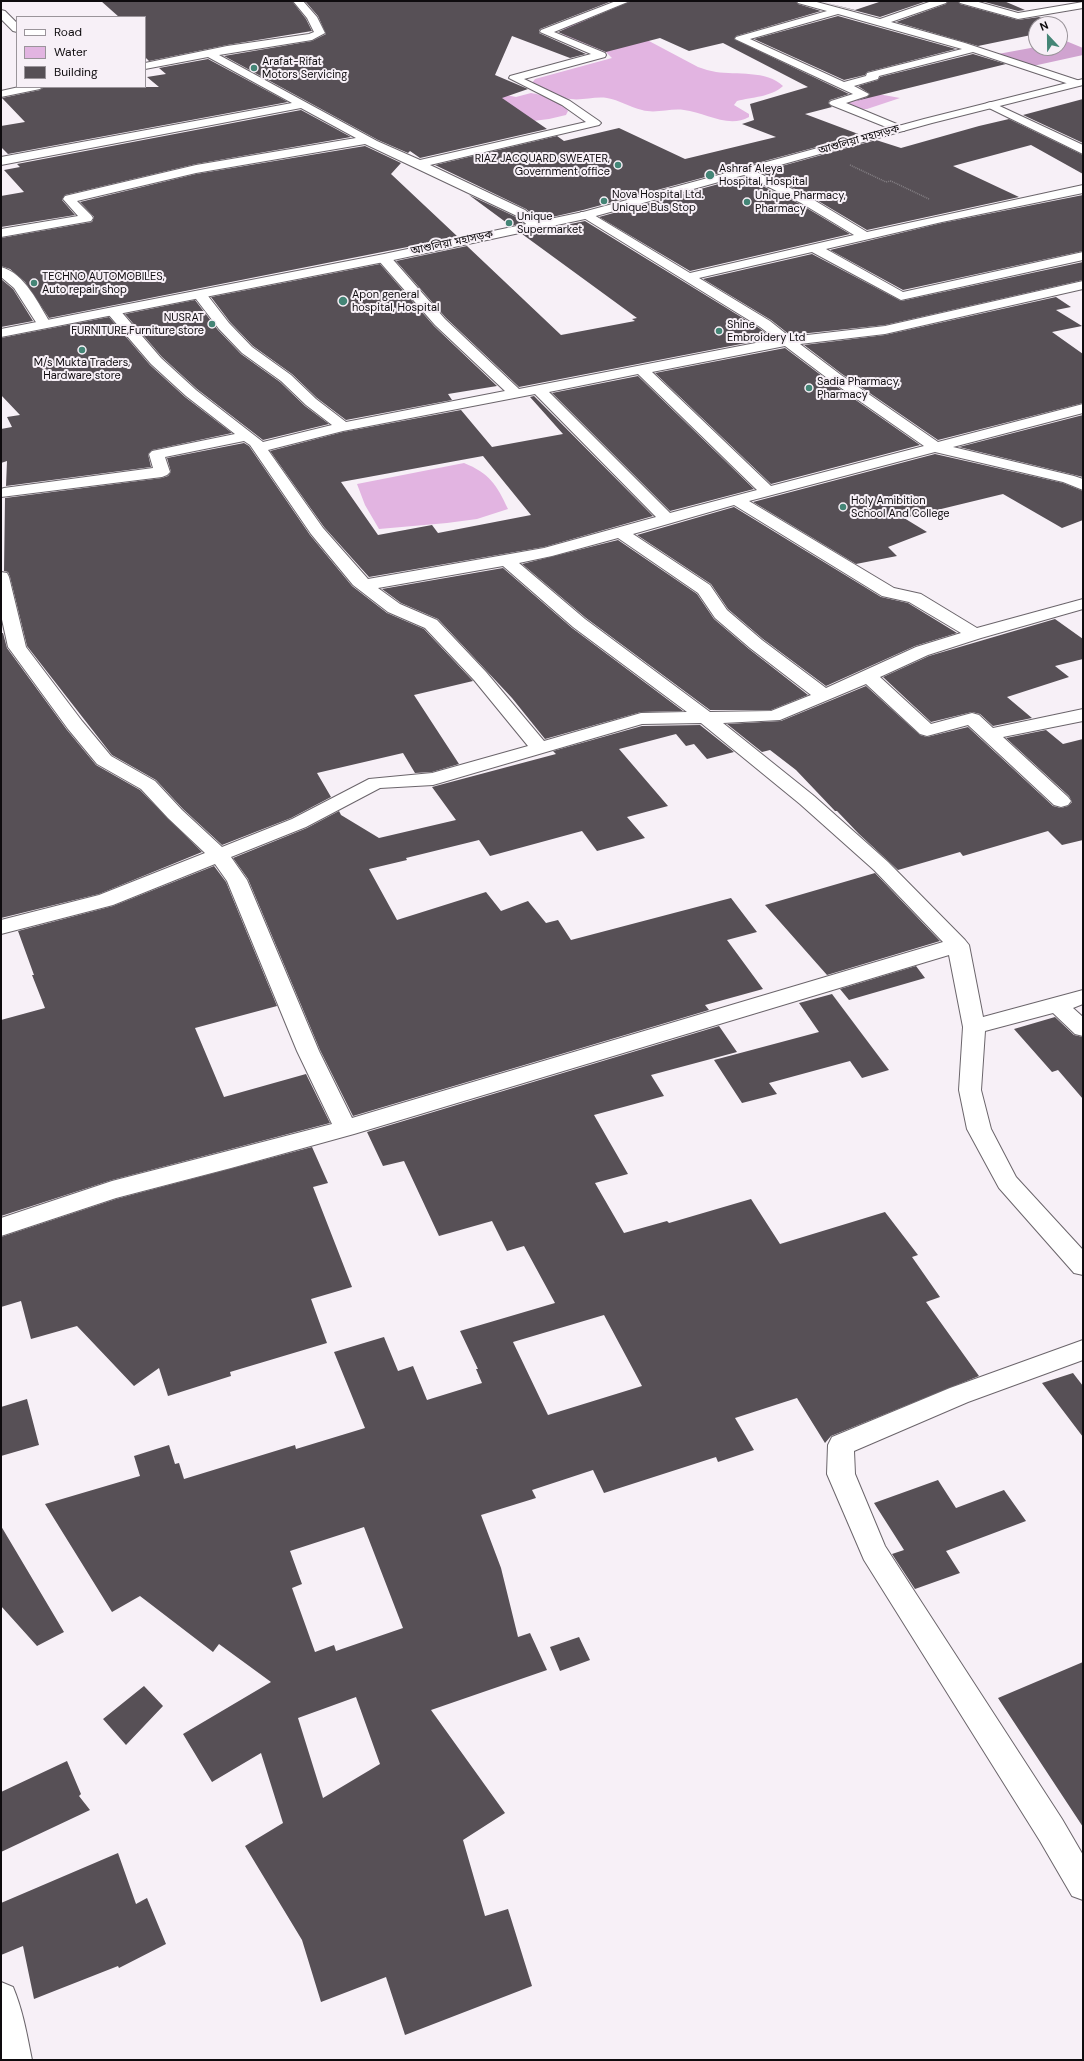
<!DOCTYPE html>
<html>
<head>
<meta charset="utf-8">
<style>
	body { margin:0 }
	#map { position:relative; width:1084px; height:2061px; overflow:hidden; background:#f7f0f7; font-family:"DM Sans",sans-serif }
	canvas { display:block }
	.frame { position:absolute; inset:0; border:2px solid #0e0b0e; pointer-events:none }
	.legend { position:absolute; left:16px; top:16px; width:130px; height:72px; box-sizing:border-box; background:#f7f0f7; border:1px solid #9a949a; margin:0; padding:5px 7px; list-style:none; font-size:12px; color:#0e0b0e }
	.legend li { display:flex; align-items:center; gap:8px; height:20px }
	.legend b { width:20px; border:1px solid #9a949a }
	.north { position:absolute; left:1028px; top:16px; width:40px; height:40px; box-sizing:border-box; background:#f7f0f7; border:1px solid #9a949a; border-radius:50%; rotate:338deg; font-size:11px; font-weight:700; line-height:16px; text-align:center; color:#0e0b0e }
	.north::after { content:''; display:block; margin:auto; width:14px; height:18px; background:#448576; clip-path:polygon(50% 0,100% 100%,50% 72%,0 100%) }
</style>
</head>
<body>
<div id="map">
<canvas width="1084" height="2061"></canvas>
<div class="frame"></div>
<ul class="legend">
<li><b style="height:5px;background:#fff"></b>Road</li>
<li><b style="height:11px;background:#e2b4e1"></b>Water</li>
<li><b style="height:11px;background:#575056"></b>Building</li>
</ul>
<div class="north">N</div>
</div>
<script>
const ctx = document.querySelector('canvas').getContext('2d');
ctx.lineJoin = 'round';
function paint(path, color) { ctx.fillStyle = color; ctx.fill(path, 'evenodd'); }
function trace(path, color, width, dash) { ctx.strokeStyle = color; ctx.lineWidth = width; ctx.lineCap = dash ? 'butt' : 'round'; ctx.setLineDash(dash || []); ctx.stroke(path); }
function drawText(font, color, halo, rows, align = 'center') {
  ctx.font = font + ' "DM Sans","Noto Sans Bengali",sans-serif'; ctx.lineWidth = 4; ctx.setLineDash([]); ctx.textBaseline = 'middle'; ctx.strokeStyle = halo; ctx.fillStyle = color; for (const [text, x, y, turn = 0] of rows) {
    ctx.save(); ctx.translate(x, y); ctx.rotate((+turn || 0) * Math.PI / 180); ctx.textAlign = isNaN(turn) ? turn : align; if (halo) ctx.strokeText(text, 0, 0); ctx.fillText(text, 0, 0); ctx.restore();
  }
}
paint(new Path2D(`
	M1066,41L1083,48V55L1033,66L998,54L1036,47L1060,48V43Z`), '#d0a3d0');
paint(new Path2D(`
	M600,15L698,67C704,69 710,71 716,72C736,75 767,70 783,86C771,97 752,97 737,101L734,105L749,114V117C728,129 705,112 684,110C670,108 656,114 642,110C630,107 619,100 607,98C593,96 580,102 565,98C554,95 541,90 532,83L535,79L612,58L606,52L564,35L561,32L568,26Z
	M531,93C543,95 561,99 568,111L566,115L549,119L533,121L488,94H501L516,97Z
	M878,94L900,98L867,109H856L846,104V102Z
	M464,463C489,473 497,485 508,509L477,519L447,523L379,529L365,505L357,484Z`), '#e2b4e1');
paint(new Path2D(`
	M101,1H292L306,19L312,31L227,45L149,61L145,57V17H119Z
	M305,1H612L540,29L539,31V33L586,54L570,58L512,36L495,75L528,89L502,98L547,129L420,158L410,151L408,153L378,140L224,56L312,41L326,34L318,16Z
	M631,1H796L798,4L821,11L736,36L734,39L849,94L830,100L828,103L832,107L805,114L861,135L583,210L539,220L526,209L435,165L557,136L564,141L619,128L685,159L776,137L742,124L754,120L750,104L808,87L723,43L689,51L660,38L606,52L558,32Z
	M819,1L855,10L882,1H927L880,17Z
	M948,1H958L960,4L1018,20L1039,17L1054,24H1036V34L978,46L896,22L946,4Z
	M981,1H1004L1025,10L1018,11Z
	M838,16L956,49L867,72L865,75L844,80L754,39Z
	M973,54L1006,64L856,101L867,97L870,94L858,86L878,80L880,77Z
	M208,59L288,102L8,154L1,147V126L25,122L2,98L40,90L44,87H159L147,77L166,74L159,68Z
	M1083,99V143L1023,115Z
	M301,110L351,137L196,164L65,195L62,200L75,215L1,227V196L24,192L4,170L20,167L17,164Z
	M1009,119L1083,155V174L1031,145L953,166L1019,197L867,230L810,196L760,172L876,140L901,148L979,126Z
	M365,146L401,163L391,174L458,237L49,318L25,282L10,269L1,266V238L92,222L94,217L80,202L196,174Z
	M744,177L800,204L850,234L690,271L599,217Z
	M469,195L516,217L523,223L511,226Z
	M1083,195V251L903,290L830,250L942,223Z
	M585,221L759,328L772,338L519,387L446,318L396,261L467,246L561,335L635,321L632,319L637,318L522,234Z
	M812,254L901,301L1083,262V280L885,325L790,335L771,320L703,279Z
	M380,264L434,326L497,386L448,394L452,400L346,420L317,398L292,374L253,346L230,322L211,297Z
	M1,279L13,289L33,321L1,327Z
	M1056,297L1071,307L1056,310L1082,326L1052,332L1083,354V403L938,440L842,374L804,345L885,335Z
	M195,300L218,330L241,354L280,382L305,406L329,424L263,440L197,389L162,357L125,314Z
	M109,317L150,365L185,397L232,433L152,450L148,454L151,467L6,486L7,461L1,463V429L12,427L7,417L20,415L1,395V338Z
	M785,348L830,382L920,445L771,484L655,373Z
	M638,376L754,489L670,511L552,393Z
	M534,396L653,516L544,547L369,577L324,527L270,451L343,432L461,410L492,447L563,434L530,397ZM483,456L531,515L438,533L432,525L378,535L341,482Z
	M1083,415V477L959,447Z
	M244,443L249,446L310,535L352,586L387,613L424,629L473,681L414,695L459,764L432,772L415,773L403,753L317,773L331,797L291,818L222,845L183,809L156,780L112,755L27,646L10,577L8,572L4,571L5,498L162,478L168,476L171,472L167,458Z
	M935,454L1063,483L1083,491V520L1062,528L1003,494L904,518L927,532L888,547L897,556L856,564L753,502Z
	M734,507L881,597L908,603L957,633L915,646L826,686L763,639L728,609L711,584L637,535Z
	M618,540L697,594L714,619L749,649L808,695L771,710H710L586,618L522,564Z
	M503,568L572,628L683,711L641,712L545,739L512,698L438,619L401,603L382,589Z
	M1055,619L1083,639V659L1055,666L1069,677L1007,697L1032,718L993,726L980,714L972,712L931,722L883,677L929,656Z
	M1,633H3L7,648L67,730L96,765L140,790L202,852L99,894L1,918Z
	M866,686L920,735L927,737L968,727L1053,806L1061,808L1068,806L1072,802L1069,796L1006,738L1046,730L1063,744L1083,739V840L1062,845L1048,831L963,856L960,852L898,870L859,834L837,811H835L796,770L770,750L762,752L727,724L781,721Z
	M700,725L734,752L707,759L694,744L686,746L676,734L619,749L668,806L627,817L645,838L597,851L582,831L490,856L479,840L406,858L407,860L369,869L397,920L486,892L501,911L528,901L546,923L558,920L571,940L731,898L757,932L727,940L763,989L705,1005L709,1010L353,1116L320,1050L248,879L233,858L307,828L339,811L341,815L379,838L456,820L432,787L556,754L553,751L642,726Z
	M214,866L226,882L277,1006L195,1028L224,1097L306,1074L330,1123L112,1180L1,1216V1020L45,1008L32,975H34L18,931L113,906Z
	M875,873L940,941L827,975L765,905Z
	M916,966L925,978L849,1000L840,989Z
	M832,994L889,1070L862,1078L850,1061L769,1083L777,1094L742,1103L714,1060L819,1032L799,1003Z
	M1055,1017L1074,1035L1083,1037V1099L1058,1070L1052,1072L1014,1029Z
	M719,1026L737,1052L651,1075L664,1096L594,1115L628,1174L595,1183L624,1233L667,1221L669,1223L751,1199L780,1244L885,1212L918,1255L912,1257L940,1297L926,1302L979,1376L831,1436L825,1443L797,1398L735,1418L754,1450L718,1462L716,1457L604,1493L593,1470L532,1490L536,1498L481,1515L501,1568L518,1637L530,1633L547,1670L431,1710L505,1813L463,1840L485,1916L508,1909L532,1986L405,2035L386,1977L321,2002L302,1940L245,1846L283,1823L261,1753L212,1782L183,1734L271,1682L219,1644L213,1652L140,1596L112,1612L45,1504L140,1476L134,1456L169,1445L175,1464L179,1463L184,1479L295,1445L296,1449L365,1428L334,1352L384,1337L398,1371L413,1366L427,1400L482,1383L476,1369H478L460,1331L555,1303L524,1246L507,1251L492,1221L439,1236L404,1161L383,1166L367,1132ZM604,1315L642,1386L548,1415L513,1342ZM364,1527L403,1628L336,1651L334,1645L315,1652L292,1588L302,1584L290,1551ZM356,1697L380,1764L323,1798L298,1718Z
	M312,1147L328,1183L313,1187L352,1287L311,1299L327,1343L230,1372L231,1376L168,1396L159,1368L134,1386L77,1326L31,1339L21,1301L1,1307V1237L116,1199Z
	M1073,1373L1083,1386V1437L1042,1383Z
	M27,1399L39,1445L1,1456V1407Z
	M938,1480L956,1508L1004,1490L1026,1521L946,1551L960,1573L915,1589L892,1554L904,1550L874,1503Z
	M1,1526L64,1632L37,1646L1,1606Z
	M579,1637L590,1660L560,1671L550,1647Z
	M1083,1662V1827L998,1698Z
	M144,1686L163,1706L126,1745L103,1719Z
	M67,1761L81,1794L79,1796L90,1810L1,1852V1792Z
	M118,1853L136,1904L147,1898L166,1944L119,1968L118,1966L34,1999L23,1946L1,1955V1903Z`), '#575056');
const street = new Path2D(`
	M293,1H303L317,17L325,33L312,40L219,55L377,141L420,160L586,122L562,105L509,78L510,76L591,54L540,32L541,30L616,1H630L554,32L605,53L606,55L605,57L524,79L570,101L599,121L601,123L599,125L430,165L525,210L540,223L542,226L540,229H532L517,216L365,144L196,173L77,201L91,215L93,218L91,221L1,237V229L78,216L63,199L65,196L196,165L356,138L301,108L1,165V157L292,103L208,57L145,69V63L227,46L309,34L314,32L307,18Z
	M797,1H813L880,19L932,1H947L946,3L891,22L965,43L1080,81L1082,83L1076,86L1072,85L973,52L879,76L878,79L854,86L869,94L867,96L846,103L904,127L906,129L904,131H896L831,105L829,103L831,101L853,94L735,39L736,37L827,11L798,3ZM838,14L962,49L867,73L866,76L844,82L750,39Z
	M959,1H975L1018,13L1083,2V8L1018,19L960,3Z
	M1,10L5,11L17,23V32L13,31L1,19Z
	M19,87H42L40,89L1,97V91Z
	M991,102L1083,145V154L987,107L985,105L987,103Z
	M746,167L809,197L867,232L1083,185V193L942,222L826,249L903,292L1083,252V260L901,300L812,252L699,278L770,321L790,337L885,326L1083,281V289L885,334L800,344L841,375L938,442L1083,404V413L953,447L1074,476L1083,479V490L1063,482L935,452L749,501L894,588L921,594L977,628L1083,599V609L981,638L928,655L880,677L931,724L972,713L979,715L993,728L1083,709V721L1003,737L1068,797L1071,801L1068,805L1061,807L1054,805L968,725L927,736L920,734L866,684L780,720L723,723L814,796L888,862L965,940L969,945L983,1017L1083,990V1004L1073,1008L1083,1017V1036L1075,1034L1053,1013L985,1031L981,1090L991,1129L1016,1177L1083,1250V1275L1074,1273L999,1188L967,1129L959,1090L963,1027L949,955L354,1134L231,1168L116,1198L1,1236V1218L112,1181L332,1124L297,1051L227,881L215,864L113,905L1,934V920L99,895L205,853L168,818L141,789L97,764L68,729L11,651L8,647L1,615V572L7,573L9,577L26,647L82,721L111,756L155,781L182,810L222,847L292,819L369,779L432,773L528,746L474,680L425,628L388,612L353,585L311,534L250,445L244,441L165,457L170,472L167,475L162,477L1,497V489L4,488L153,468L149,454L152,451L235,434L186,396L151,364L108,314L106,311L108,308H118L161,358L196,390L263,442L332,425L306,405L281,381L242,353L219,329L193,295L195,292H205L229,323L252,347L291,375L316,399L346,422L505,391L435,325L379,261L377,258L379,255H389L445,319L519,389L776,339L760,327L579,215L581,212H589L690,273L854,235L801,203L742,174L740,171L742,168ZM785,346L831,381L924,446L771,486L652,372ZM638,374L757,490L670,513L549,392ZM535,394L656,517L544,548L368,579L323,528L268,450L343,431ZM734,505L882,596L909,602L961,633L916,647L826,688L762,640L727,610L710,585L633,534ZM618,538L698,593L715,618L750,648L811,695L771,711L710,712L585,619L519,563L552,556ZM503,566L573,627L687,712L641,713L544,741L486,672L437,620L400,604L378,588ZM701,723L800,804L874,870L943,942L352,1118L319,1051L247,880L231,857L306,827L380,788L433,785L642,724Z
	M1,267C25,273 39,305 51,324L49,327H39L14,288L1,277Z
	M1083,1340V1360L968,1402L854,1451L855,1474L885,1546L1062,1819L1083,1855V1900L1072,1896L1040,1841L864,1560L827,1474L828,1445L832,1437L950,1388Z
	M1,1982L13,1987C23,2011 27,2035 32,2060H1Z`);
const highway = new Path2D(`
	M1083,79V85L932,123L585,219L384,262L1,337V329L384,254L583,212L924,119Z`);
trace(street, '#6b656b', 2);
trace(highway, '#6b656b', 2);
trace(new Path2D(`
	M1060,39L1062,40H1060
	M850,165L886,182L891,181L929,199`), '#868186', 1.5, [1, 1]);
paint(street, '#fff');
paint(highway, '#fff');
for (const [x, y, r, color] of [
	[254,68,4,"#448576"],
	[618,165,4,"#448576"],
	[710,175,5,"#448576"],
	[604,201,4,"#448576"],
	[747,202,4,"#448576"],
	[509,223,4,"#448576"],
	[34,283,4,"#448576"],
	[343,301,5,"#448576"],
	[212,324,4,"#448576"],
	[719,331,4,"#448576"],
	[82,350,4,"#448576"],
	[809,388,4,"#448576"],
	[843,507,4,"#448576"]
]) { const dot = new Path2D(); dot.arc(x, y, r, 0, 2 * Math.PI); ctx.fillStyle = color; ctx.fill(dot); trace(dot, '#f7f0f7', 1.5); }
drawText('11px', '#0e0b0e', '#f7f0f7', [
	["Arafat-Rifat",262,62],
	["Motors Servicing",262,75],
	["RIAZ JACQUARD SWEATER,",610,159,"right"],
	["Government office",610,172,"right"],
	["Ashraf Aleya",719,169],
	["Hospital, Hospital",719,182],
	["Nova Hospital Ltd.",612,195],
	["Unique Bus Stop",612,208],
	["Unique Pharmacy,",755,196],
	["Pharmacy",755,209],
	["Unique",517,217],
	["Supermarket",517,230],
	["TECHNO AUTOMOBILES,",42,277],
	["Auto repair shop",42,290],
	["Apon general",352,295],
	["hospital, Hospital",352,308],
	["NUSRAT",204,318,"right"],
	["FURNITURE,Furniture store",204,331,"right"],
	["Shine",727,325],
	["Embroidery Ltd",727,338],
	["M/s Mukta Traders,",82,363,"center"],
	["Hardware store",82,376,"center"],
	["Sadia Pharmacy,",817,382],
	["Pharmacy",817,395],
	["Holy Amibition",851,501],
	["School And College",851,514]
], 'left');
drawText('11px', '#0e0b0e', '#f7f0f7', [
	["আশুলিয়া মহাসড়ক",859,140,-16],
	["আশুলিয়া মহাসড়ক",452,243,-12]
]);
</script>
</body>
</html>
